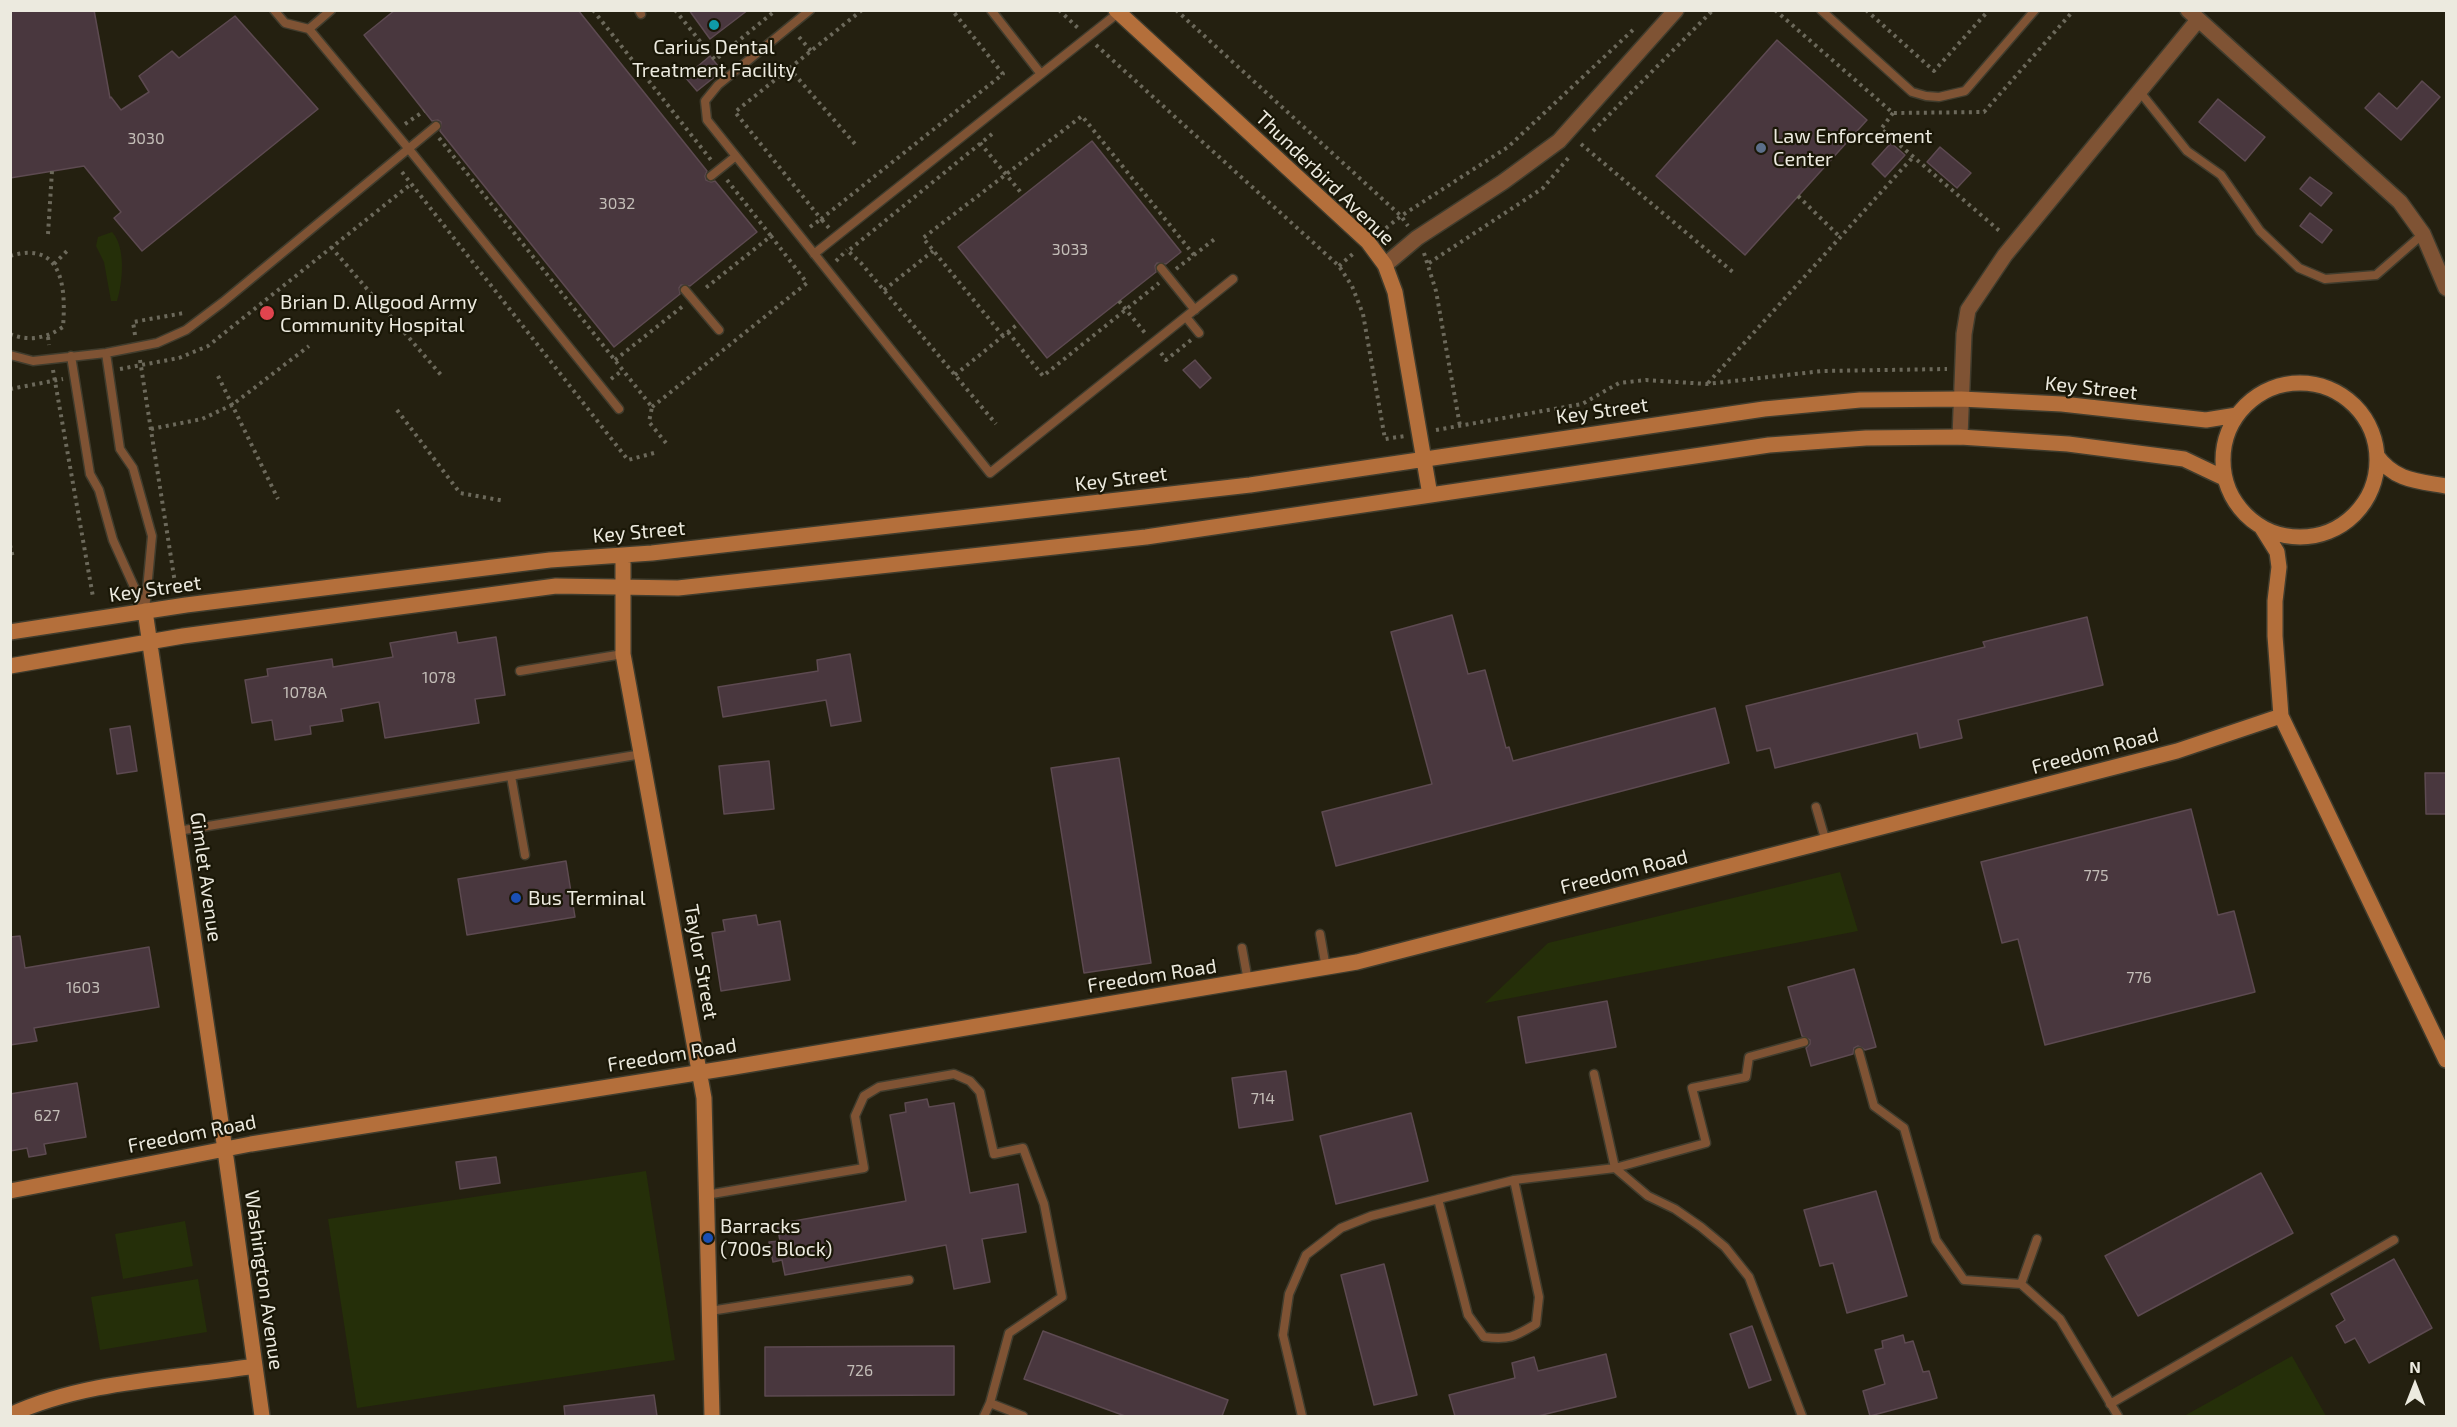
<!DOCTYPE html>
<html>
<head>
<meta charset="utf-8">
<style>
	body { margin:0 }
	#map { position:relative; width:2457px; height:1427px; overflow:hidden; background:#242010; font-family:"Exo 2",sans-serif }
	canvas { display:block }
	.frame { position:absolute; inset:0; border:12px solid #eceadf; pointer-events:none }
	.north { position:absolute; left:2385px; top:1355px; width:60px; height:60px; -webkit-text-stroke:4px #1a1707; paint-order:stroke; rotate:0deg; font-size:16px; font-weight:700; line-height:24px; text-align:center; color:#eceadf }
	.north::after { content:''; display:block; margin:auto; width:21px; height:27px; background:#eceadf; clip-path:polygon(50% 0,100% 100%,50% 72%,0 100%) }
</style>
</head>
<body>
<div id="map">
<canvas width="2457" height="1427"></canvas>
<div class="frame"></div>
<div class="north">N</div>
</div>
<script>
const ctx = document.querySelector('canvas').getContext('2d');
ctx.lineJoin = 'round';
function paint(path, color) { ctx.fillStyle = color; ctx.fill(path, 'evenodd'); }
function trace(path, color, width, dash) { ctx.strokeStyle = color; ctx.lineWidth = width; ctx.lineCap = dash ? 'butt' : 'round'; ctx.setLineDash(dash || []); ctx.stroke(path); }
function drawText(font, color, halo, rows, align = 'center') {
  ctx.font = font + ' "Exo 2",sans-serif'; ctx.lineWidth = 4.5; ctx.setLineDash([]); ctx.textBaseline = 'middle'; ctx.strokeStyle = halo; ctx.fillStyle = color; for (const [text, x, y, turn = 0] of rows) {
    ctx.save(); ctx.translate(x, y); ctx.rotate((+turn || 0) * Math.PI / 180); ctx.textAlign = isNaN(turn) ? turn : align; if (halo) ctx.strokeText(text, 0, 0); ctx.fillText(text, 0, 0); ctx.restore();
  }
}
paint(new Path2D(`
	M112,232C126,247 123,282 117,301H111L104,262L96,246L98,237Z
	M1840,872L1858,931L1485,1003L1548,943Z
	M646,1171L675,1360L357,1408L328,1219Z
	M185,1221L193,1266L123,1279L115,1234Z
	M198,1279L207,1332L100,1350L91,1297Z
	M2292,1356L2326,1416H2184Z`), '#252f09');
const building = new Path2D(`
	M10,10H94L110,98L111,97L121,110L149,92L139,76L172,51L179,58L235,16L318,109L142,251L114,218L121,212L84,166L10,178Z
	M395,10H578L707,171L705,176L706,180L711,182L715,181L757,232L690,286L681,285L679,288L680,294L614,347L440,131L441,122L438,120L432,121L364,35Z
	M689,10H748L710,39Z
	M1777,40L1867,120L1745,255L1656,176Z
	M710,56L722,71L697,91L685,77Z
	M2422,81L2440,97L2401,140L2365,108L2379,93L2397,109Z
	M2218,99L2265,137L2245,161L2199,122Z
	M1092,141L1181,252L1166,264L1157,263L1155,266L1156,272L1047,358L958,247Z
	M1891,143L1905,155L1885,177L1872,164Z
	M1940,147L1971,173L1957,188L1927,162Z
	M2310,177L2332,193L2321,206L2300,189Z
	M2310,213L2332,230L2322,243L2300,226Z
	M1195,360L1211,378L1200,388L1183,370Z
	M1452,615L1468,674L1485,670L1506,748L1509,747L1513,761L1715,708L1729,763L1336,866L1322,812L1432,784L1391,632Z
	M2087,617L2103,685L1958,720L1962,738L1920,748L1917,733L1775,768L1770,748L1757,751L1746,706L1985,647L1983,642Z
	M456,632L458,643L496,637L505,695L475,699L479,723L385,738L379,702L341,709L343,721L310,726L311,734L275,740L272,720L252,723L245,680L268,676L267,669L332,659L333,667L393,657L390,643Z
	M850,654L861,721L831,726L826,700L723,717L718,687L818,671L817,660Z
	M130,726L137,771L117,774L110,729Z
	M1119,758L1151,963L1084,973L1051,768Z
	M769,761L774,809L724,814L719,766Z
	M2425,773H2446V814H2426Z
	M2191,809L2218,915L2234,911L2255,992L2045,1045L2018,939L2002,943L1981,862Z
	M566,861L575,917L467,935L458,879Z
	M756,915L758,925L780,921L790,980L721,991L712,933L725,931L723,920Z
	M20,936L25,968L149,947L159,1007L34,1028L37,1041L10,1045V937Z
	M1854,969L1876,1047L1865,1050L1858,1046L1854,1048L1853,1054L1811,1066L1806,1048L1810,1044V1040L1802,1036L1788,987Z
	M1607,1001L1616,1047L1526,1063L1518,1017Z
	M1286,1071L1293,1120L1239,1128L1232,1078Z
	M77,1083L86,1137L44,1144L46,1154L29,1157L27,1148L10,1151V1094Z
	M927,1099L929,1107L954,1103L970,1193L1018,1184L1026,1232L982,1239L990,1282L954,1289L946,1245L785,1275L782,1260L773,1262L769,1242L780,1241L777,1224L906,1201L890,1115L906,1112L905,1103Z
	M1411,1113L1428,1181L1336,1204L1320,1136Z
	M496,1157L500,1183L460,1189L456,1162Z
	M2261,1173L2293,1233L2138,1316L2105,1256Z
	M1876,1191L1907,1296L1847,1313L1833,1263L1820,1266L1804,1210Z
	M2394,1259L2432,1328L2369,1363L2355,1338L2345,1343L2336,1326L2345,1320L2331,1294Z
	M1384,1264L1417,1395L1374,1405L1341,1275Z
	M1752,1326L1771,1380L1749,1388L1730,1334Z
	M1043,1331L1228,1400L1222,1416H1125L1024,1379Z
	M1903,1335L1905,1343L1913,1341L1923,1372L1929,1371L1937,1398L1870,1416L1863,1391L1885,1384L1875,1350L1883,1348L1882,1341Z
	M954,1346V1395L765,1396V1347Z
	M1606,1354L1616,1397L1538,1416H1455L1449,1395L1515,1378L1512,1363L1534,1357L1538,1371Z
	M654,1395L657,1416H565L564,1406Z`);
paint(building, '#49373e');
trace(building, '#5d4a51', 1.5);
const lane = new Path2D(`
	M274,10L285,23L309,29L408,148L619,409
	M639,10L641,14
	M810,10L718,85L705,101L707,120L990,473L1233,279
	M991,10L1041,74
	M1821,10L1912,92L1926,96L1939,97L1965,91L2035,10
	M309,29L331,10
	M2140,92L2187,151L2221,175L2260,231L2299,268L2325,279L2376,275L2423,234
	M711,176L736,156
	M814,254L1118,13
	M1161,268L1195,310
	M685,290L719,330
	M1186,317L1199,333
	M106,353L120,449L133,468L152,536L145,611
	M10,355L33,361L106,353L157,343L186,330L223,302L436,126
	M71,356L90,474L99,490L113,540L145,611
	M520,671L623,654
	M511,776L525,855
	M1816,807L1826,842
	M178,831L642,754
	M1320,934L1326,968
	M1242,948L1248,981
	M1859,1052L1874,1106L1904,1128L1936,1240L1964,1280L2021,1284L2060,1319L2118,1416
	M1594,1074L1615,1168L1706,1143L1692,1088L1746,1077L1749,1057L1804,1042
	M706,1195L864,1168L855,1116L864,1096L879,1087L954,1074L970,1081L980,1092L994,1154L1023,1148L1044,1204L1062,1297L1009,1333L990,1403
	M1438,1199L1468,1315L1484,1337C1510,1340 1514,1337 1536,1324L1539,1297L1514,1180
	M2021,1284L2037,1239
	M710,1311L909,1280
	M2110,1404L2394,1240
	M984,1416L990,1403L1023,1416
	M1302,1416L1283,1335L1289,1294L1306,1255L1341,1228L1371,1216L1514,1180L1615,1168L1648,1196L1675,1209L1701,1227L1725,1247L1749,1277L1802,1416`);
const street = new Path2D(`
	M2188,10L2400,202L2423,234L2446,288
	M1385,265L1417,238L1503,182L1559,141L1676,10
	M1960,437L1964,334L1968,310L2005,255L2198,20`);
const secondary = new Path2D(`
	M1116,10L1368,242L1385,265L1395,292L1430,495
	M2223 460a77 77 0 1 1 154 0a77 77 0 1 1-154 0Z
	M2377,456C2395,481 2418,481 2446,486
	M2262,528L2277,552L2279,567L2275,601V636L2281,716L2446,1060
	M623,555V654L704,1098L712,1416
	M145,611L223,1136L262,1416
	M10,632L186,605L550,560L652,553L1250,485L1764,409L1860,400L1961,399L2062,404L2206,420L2237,415
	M10,666L183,636L556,586L678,588L1146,537L1769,445L1866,438L1960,437L2068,444L2184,459L2224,478
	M10,1191L251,1144L734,1067L1357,962L2177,751L2281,716
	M10,1415C86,1380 174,1379 255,1366`);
trace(lane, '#403c2d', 11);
trace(street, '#403c2d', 18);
trace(secondary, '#403c2d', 18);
trace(new Path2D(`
	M593,10L711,160
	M675,10L715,60L776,10
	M862,10L735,112L821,219L1003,74L952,10
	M1059,10L1079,29
	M1176,10L1401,216L1408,226
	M1775,10L1893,113L1984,112L2074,10
	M1866,10L1934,71L1989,10
	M799,37L811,51
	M1096,45L1339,266L1352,286L1363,314L1385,439L1405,436
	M789,68L855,144
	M1893,113L1881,129L2002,233
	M405,124L424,111
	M1593,131L1713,10
	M992,134L848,251L861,263L996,424
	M439,138L652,407L649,422L666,443
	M980,143L1023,195
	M1581,144L1734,273
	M402,172L628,460L654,453
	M727,180L771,236
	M1798,196L1840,237
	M810,227L821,219L829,228
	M1380,233L1401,216L1508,147L1635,28
	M48,234L52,171
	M331,247L441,375
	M1424,253L1436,291L1460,426
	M10,256C63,240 66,288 63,327C46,338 30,342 10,334
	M836,261L847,250
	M1429,263L1543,188L1570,156
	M54,264L68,250
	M1339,266L1355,252
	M1176,269L1216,238
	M884,290L933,251
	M1119,301L1145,333
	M1008,332L1043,376L1159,283
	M135,335L133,322L184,313
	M1003,336L923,238L1082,116L1194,255
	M48,337L49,345
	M1161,353L1166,360L1191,340
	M140,360L175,583
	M615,360L683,306
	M120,369L179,358L208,346L411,184
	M53,370L93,597
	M955,375L1019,323
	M218,376L278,499
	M611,379L623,370
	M1708,383L1913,157
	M10,389L63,379
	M652,407L807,283L771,236L703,290
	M397,410L460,493L505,501
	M151,429L202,419L232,405L309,346
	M1436,430L1582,404L1619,383L1646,380L1707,384L1822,371L1947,369
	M10,545L13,558`), '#6c695b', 4, [3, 4.5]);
trace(lane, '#7f5334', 8);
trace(street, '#7f5334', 15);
trace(secondary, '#b46f3b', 15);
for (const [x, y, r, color] of [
	[714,25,6,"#0f9aa8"],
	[1761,148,6,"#5c6f8a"],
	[267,313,8,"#e0444e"],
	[516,898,6,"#1a4fb4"],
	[708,1238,6,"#1a4fb4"]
]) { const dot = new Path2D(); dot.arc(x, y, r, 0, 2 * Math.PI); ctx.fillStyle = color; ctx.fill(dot); trace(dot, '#1a1707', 2); }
drawText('16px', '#c3bdb7', null, [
	["3030",146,139],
	["3032",617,204],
	["3033",1070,250],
	["1078",439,678],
	["1078A",305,693],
	["775",2096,876],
	["776",2139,978],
	["1603",83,988],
	["714",1263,1099],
	["627",47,1116],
	["726",860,1371]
]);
drawText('20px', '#eceadf', '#1a1707', [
	["Carius Dental",714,47,"center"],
	["Treatment Facility",714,70,"center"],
	["Law Enforcement",1773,136],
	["Center",1773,159],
	["Brian D. Allgood Army",280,302],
	["Community Hospital",280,325],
	["Bus Terminal",528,898],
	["Barracks",720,1226],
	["(700s Block)",720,1249]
], 'left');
drawText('20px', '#eceadf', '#1a1707', [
	["Thunderbird Avenue",1325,178,44],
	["Key Street",2091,388,6],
	["Key Street",1602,411,-8],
	["Key Street",1121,479,-7],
	["Key Street",639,532,-5],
	["Key Street",155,589,-8],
	["Freedom Road",2095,751,-15],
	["Freedom Road",1624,872,-14],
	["Gimlet Avenue",206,877,82],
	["Taylor Street",701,962,80],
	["Freedom Road",1152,976,-9],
	["Freedom Road",672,1055,-9],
	["Freedom Road",192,1134,-11],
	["Washington Avenue",264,1280,82]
]);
</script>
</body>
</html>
